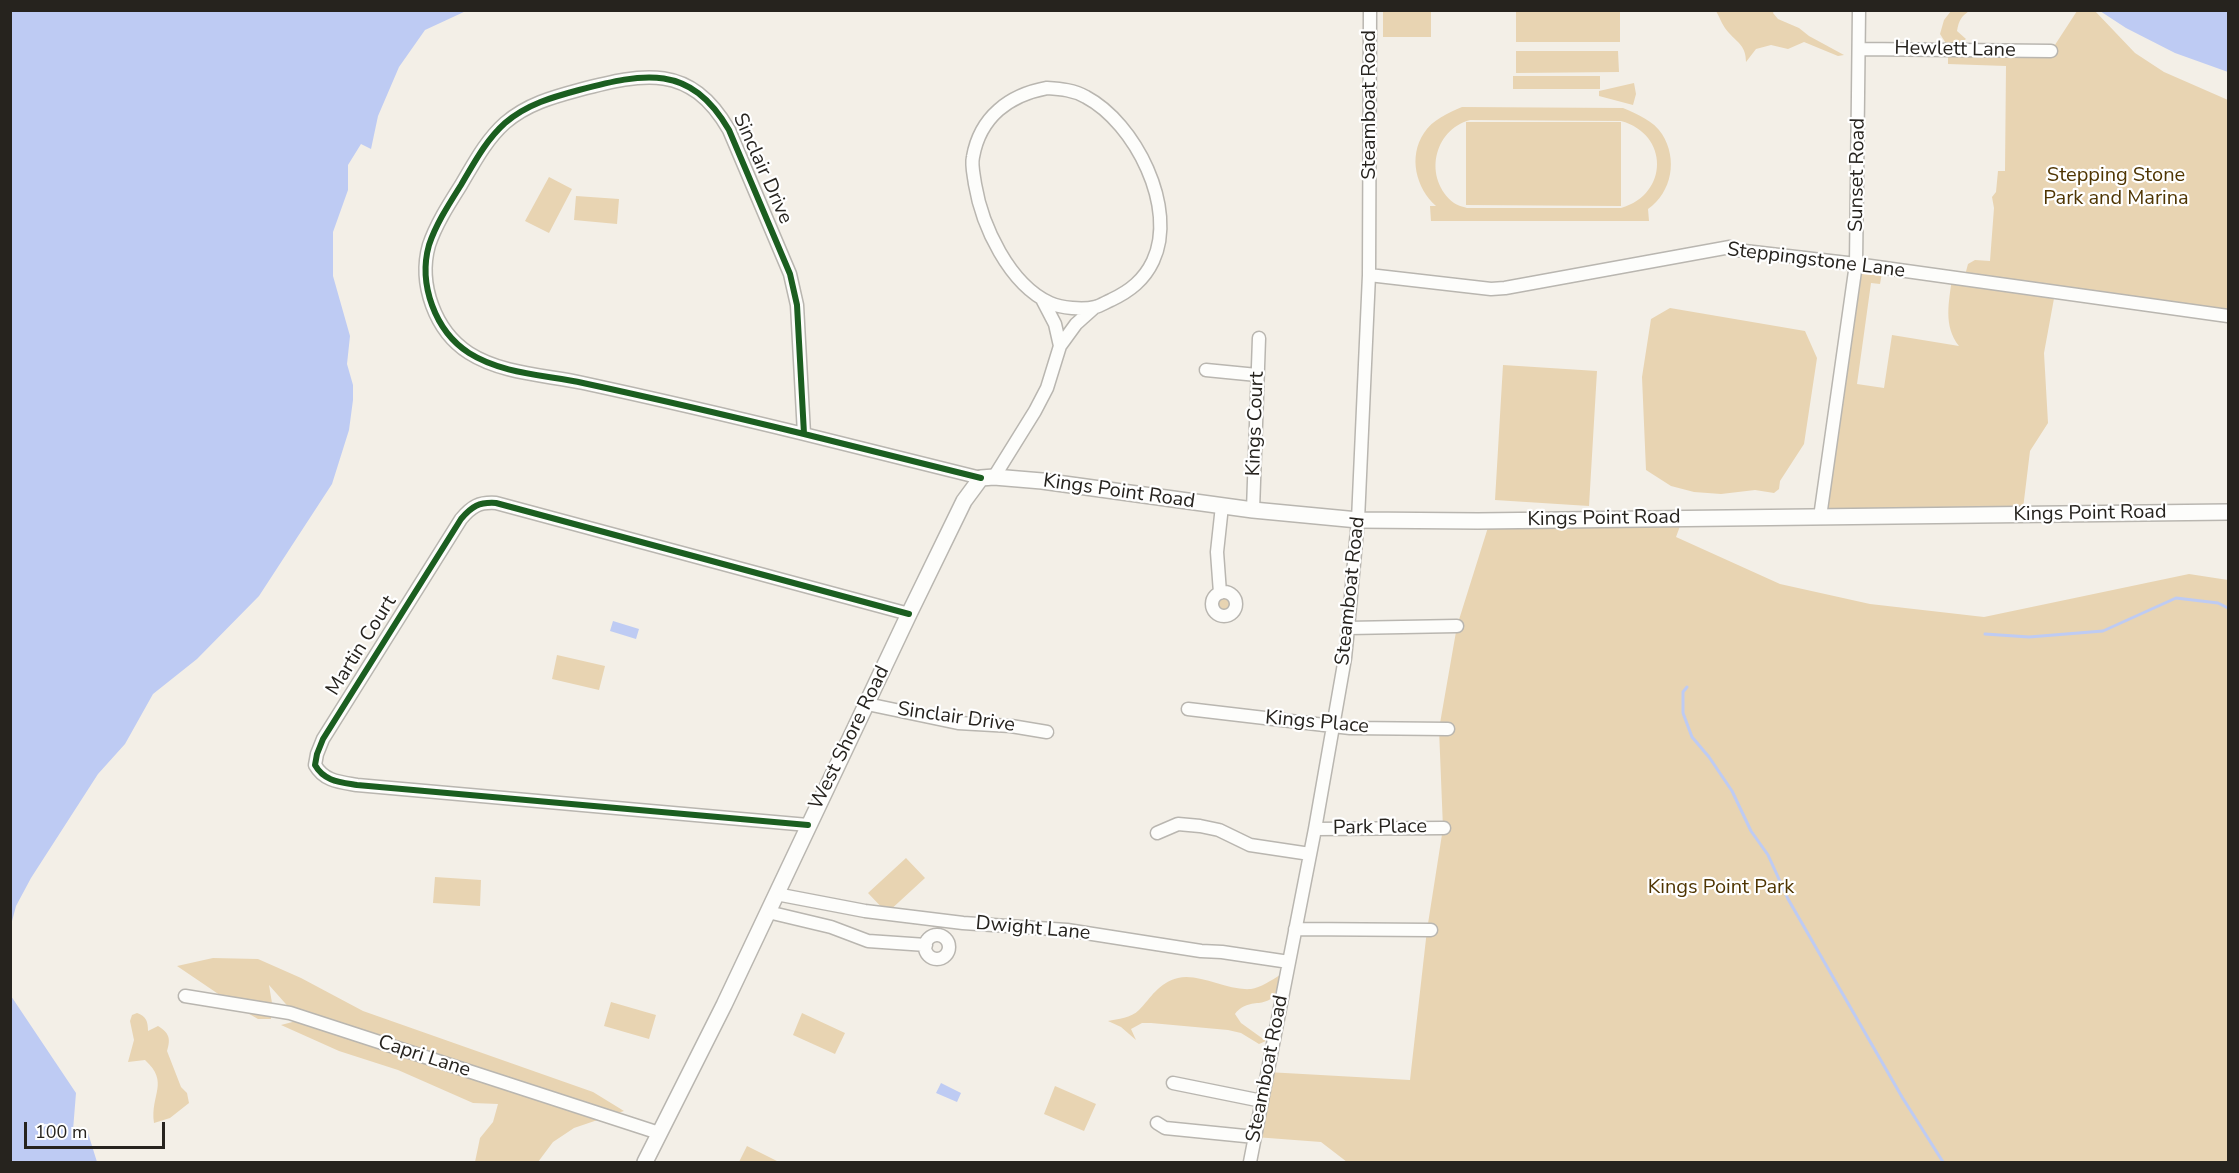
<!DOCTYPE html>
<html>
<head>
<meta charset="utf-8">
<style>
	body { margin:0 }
	#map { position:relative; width:2239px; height:1173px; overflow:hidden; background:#f3efe7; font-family:"Nunito Sans",sans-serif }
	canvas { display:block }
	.frame { position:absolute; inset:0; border:12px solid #26231e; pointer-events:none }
	.scale { position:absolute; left:24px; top:1122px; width:141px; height:27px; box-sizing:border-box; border:3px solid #26231e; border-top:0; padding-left:8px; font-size:18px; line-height:21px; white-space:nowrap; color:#26231e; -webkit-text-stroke:4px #fff; paint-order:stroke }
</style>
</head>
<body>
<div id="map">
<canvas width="2239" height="1173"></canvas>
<div class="frame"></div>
<div class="scale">100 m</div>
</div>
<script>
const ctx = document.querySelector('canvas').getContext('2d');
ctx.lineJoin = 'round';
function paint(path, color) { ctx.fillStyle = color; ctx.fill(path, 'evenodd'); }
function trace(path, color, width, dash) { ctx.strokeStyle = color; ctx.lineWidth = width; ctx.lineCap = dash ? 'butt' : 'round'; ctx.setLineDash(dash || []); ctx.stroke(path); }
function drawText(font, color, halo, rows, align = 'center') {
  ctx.font = font + ' "Nunito Sans",sans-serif'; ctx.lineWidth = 4.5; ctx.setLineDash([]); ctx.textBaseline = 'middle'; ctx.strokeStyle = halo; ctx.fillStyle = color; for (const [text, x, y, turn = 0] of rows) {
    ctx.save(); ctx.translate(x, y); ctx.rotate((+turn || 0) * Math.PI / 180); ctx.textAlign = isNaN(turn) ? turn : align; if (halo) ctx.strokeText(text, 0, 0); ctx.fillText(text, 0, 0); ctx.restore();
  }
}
paint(new Path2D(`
	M1383,11H1431V37H1383Z
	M1516,11H1620V42H1516Z
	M1716,11H1774L1773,13L1778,19L1799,28L1809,36L1844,55L1838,56L1804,42L1788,49L1771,45L1756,49L1746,62C1746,46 1738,43 1729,33C1723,27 1720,18 1716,11Z
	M1951,11H1969C1961,17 1959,20 1957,31L1966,39L1959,45H1947L1940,34L1944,20Z
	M2077,11H2095L2135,53L2164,72L2228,100V316L2055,293L2044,353L2048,423L2030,451L2022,517L1820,516L1856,264L1882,273L1880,284L1871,283L1857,384L1884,388L1892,335L1959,346C1943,326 1949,302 1952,278L1964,279L1968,264L1975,260L1990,261L1994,208L1992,197L1996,192L1998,171H2005L2006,66L1948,64V50L2051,51Z
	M1516,51H1618L1619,72L1516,73Z
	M1513,76H1600V89H1513Z
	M1634,83L1636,94L1633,105L1599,96V91Z
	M1462,107L1623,108C1637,114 1654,121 1662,134C1678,159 1672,192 1648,209L1649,221H1431L1430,206H1436C1416,188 1408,157 1424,133C1432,120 1448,113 1462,107ZM1470,120L1621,121C1669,134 1669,194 1621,208H1467C1463,207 1457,205 1454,203C1423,179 1433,130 1470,120Z
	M1466,122H1621V206L1466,205Z
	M549,177L572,189L549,233L525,221Z
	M576,196L619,199L617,224L574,220Z
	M1670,308L1805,331L1817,358L1804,444L1780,481L1779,489L1774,493L1755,490L1721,494L1694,492L1671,486L1646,470L1642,377L1651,319Z
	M1503,365L1597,371L1589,506L1495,500Z
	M1683,518L1676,537L1780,584L1870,604L1984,617L2189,574L2228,580V1162H1347L1321,1142L1255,1137L1267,1072L1410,1080L1427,930L1443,828L1439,729L1457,626L1490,521Z
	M1215 604a9 9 0 1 1 18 0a9 9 0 1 1-18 0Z
	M557,655L605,666L599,690L552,679Z
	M906,858L925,878L887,913L868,893Z
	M435,877L481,880L480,906L433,903Z
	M213,958L258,959L301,978L363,1011L593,1092L624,1111L574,1128L553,1142L538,1162H475L480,1138L493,1122L498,1104L473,1103L398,1070L339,1051L281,1025L300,1020L269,985L272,1003L271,1019H258L239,1008L177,966Z
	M1280,975C1275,1018 1252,992 1235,1014L1241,1023L1266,1041L1259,1044L1241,1033L1228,1030L1151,1023H1142L1131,1029L1136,1040L1121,1027L1108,1021C1118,1019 1131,1018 1139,1010C1151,998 1158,983 1178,978C1200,973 1227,991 1251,989C1260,988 1272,980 1280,975Z
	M611,1002L656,1015L649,1039L604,1026Z
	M137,1013C146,1016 148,1021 148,1031L158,1026C169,1033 171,1038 167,1051L181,1087L187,1093L189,1103L170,1118L154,1123C150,1094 170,1083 145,1060L128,1062L134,1040L130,1021L132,1015Z
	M802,1013L845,1033L835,1054L793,1035Z
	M1055,1086L1096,1104L1084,1131L1044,1114Z
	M747,1146L779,1162H739Z`), '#e8d4b2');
paint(new Path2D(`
	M11,10L466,11L425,30L399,67L378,116L371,149L361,144L348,165V190L333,232V276L350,336L347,364L353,385V400L349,430L332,484L259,596L197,659L153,694L125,744L98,774L31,878L16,906L11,925Z
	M2100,11H2228V72L2175,53L2126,28Z
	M613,621L639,629L636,639L610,631Z
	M11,996L76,1093L73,1130L88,1133L97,1162H11Z
	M941,1083L961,1093L957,1102L936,1093Z`), '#becbf3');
trace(new Path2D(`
	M1985,634L2029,637L2103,631L2176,598L2218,603L2228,608
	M1687,687L1683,692V713L1692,737L1709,757L1732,791L1751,831L1768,855L1788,899L1902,1097L1943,1162`), '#becbf3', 3);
const minor = new Path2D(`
	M1859,49L2051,51
	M1047,88C1061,89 1074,90 1086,97C1135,123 1178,208 1153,261C1144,280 1130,291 1111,300C1106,302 1100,306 1095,307C1083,310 1061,308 1050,303C1009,284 982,226 975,184C974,176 971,165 973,157C980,117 1009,95 1047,88Z
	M1369,275L1491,289L1505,288L1730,247L1736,250L1856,264L2228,316
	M1042,299L1055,324L1060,346
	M1206,370L1257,375
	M804,434C730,416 657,399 583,383C546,375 502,374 469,353C435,331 418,284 429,245C436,224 449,204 461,185C474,163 486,140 505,123C527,104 553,97 579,90C644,73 690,63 729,130L790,274L797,305L804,434L981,478
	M994,477L1035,411L1047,388L1060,346L1076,324L1095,307
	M1253,510L1259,338
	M1820,517L1856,264L1859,10
	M1212 604a12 12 0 1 1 24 0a12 12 0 1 1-24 0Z
	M1220,593L1217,552L1222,506
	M1348,628L1457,626
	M867,704L958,723L1011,726L1047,732
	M1188,709L1350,728L1448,729
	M808,825L357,785C339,782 324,781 315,765L317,754L323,739L461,519C472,506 479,502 496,503L909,614
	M1315,829L1444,828
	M1157,833L1178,824L1200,826L1219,830L1250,845L1310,854
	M776,894L865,911L963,923L1067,930L1201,951L1222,952L1289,962
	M768,912L831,927L868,941L926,945
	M1295,929L1431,930
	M925 947a12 12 0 1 1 24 0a12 12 0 1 1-24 0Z
	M185,996L290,1013L659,1133
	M1173,1083L1262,1101
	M1157,1123L1165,1128L1255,1137
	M1250,1162L1315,829L1345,658L1348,628L1358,520L1369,275L1370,10`);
const major = new Path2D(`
	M645,1162L724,1005L909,614L964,501L981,478L994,477L1042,481L1253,510L1358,520L1478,521L2228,512`);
trace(minor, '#b9b6b0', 15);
trace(major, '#b9b6b0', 18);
trace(minor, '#fdfdfb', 12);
trace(major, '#fdfdfb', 15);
trace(new Path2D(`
	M804,434C730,416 657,399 583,383C546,375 502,374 469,353C435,331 418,284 429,245C436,224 449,204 461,185C474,163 486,140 505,123C527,104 553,97 579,90C644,73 690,63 729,130L790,274L797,305L804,434L981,478
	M808,825L357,785C339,782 324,781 315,765L317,754L323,739L461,519C472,506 479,502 496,503L909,614`), '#1b5e20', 6);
drawText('20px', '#26231e', '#fff', [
	["Hewlett Lane",1955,50,1],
	["Steamboat Road",1370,105,-90],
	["Sinclair Drive",762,169,66],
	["Sunset Road",1858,175,-89],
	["Steppingstone Lane",1816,261,7],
	["Kings Court",1256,424,-88],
	["Kings Point Road",1119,492,8],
	["Kings Point Road",2090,514,-1],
	["Kings Point Road",1604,519,-1],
	["Steamboat Road",1351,591,-84],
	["Martin Court",362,646,-58],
	["Sinclair Drive",956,718,8],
	["Kings Place",1317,723,5],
	["West Shore Road",850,738,-64],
	["Park Place",1380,828,-1],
	["Dwight Lane",1033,929,5],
	["Capri Lane",424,1057,18],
	["Steamboat Road",1268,1069,-79]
]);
drawText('20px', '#4f3502', '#fff', [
	["Stepping Stone",2116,176],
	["Park and Marina",2116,199],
	["Kings Point Park",1721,888]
]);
</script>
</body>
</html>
